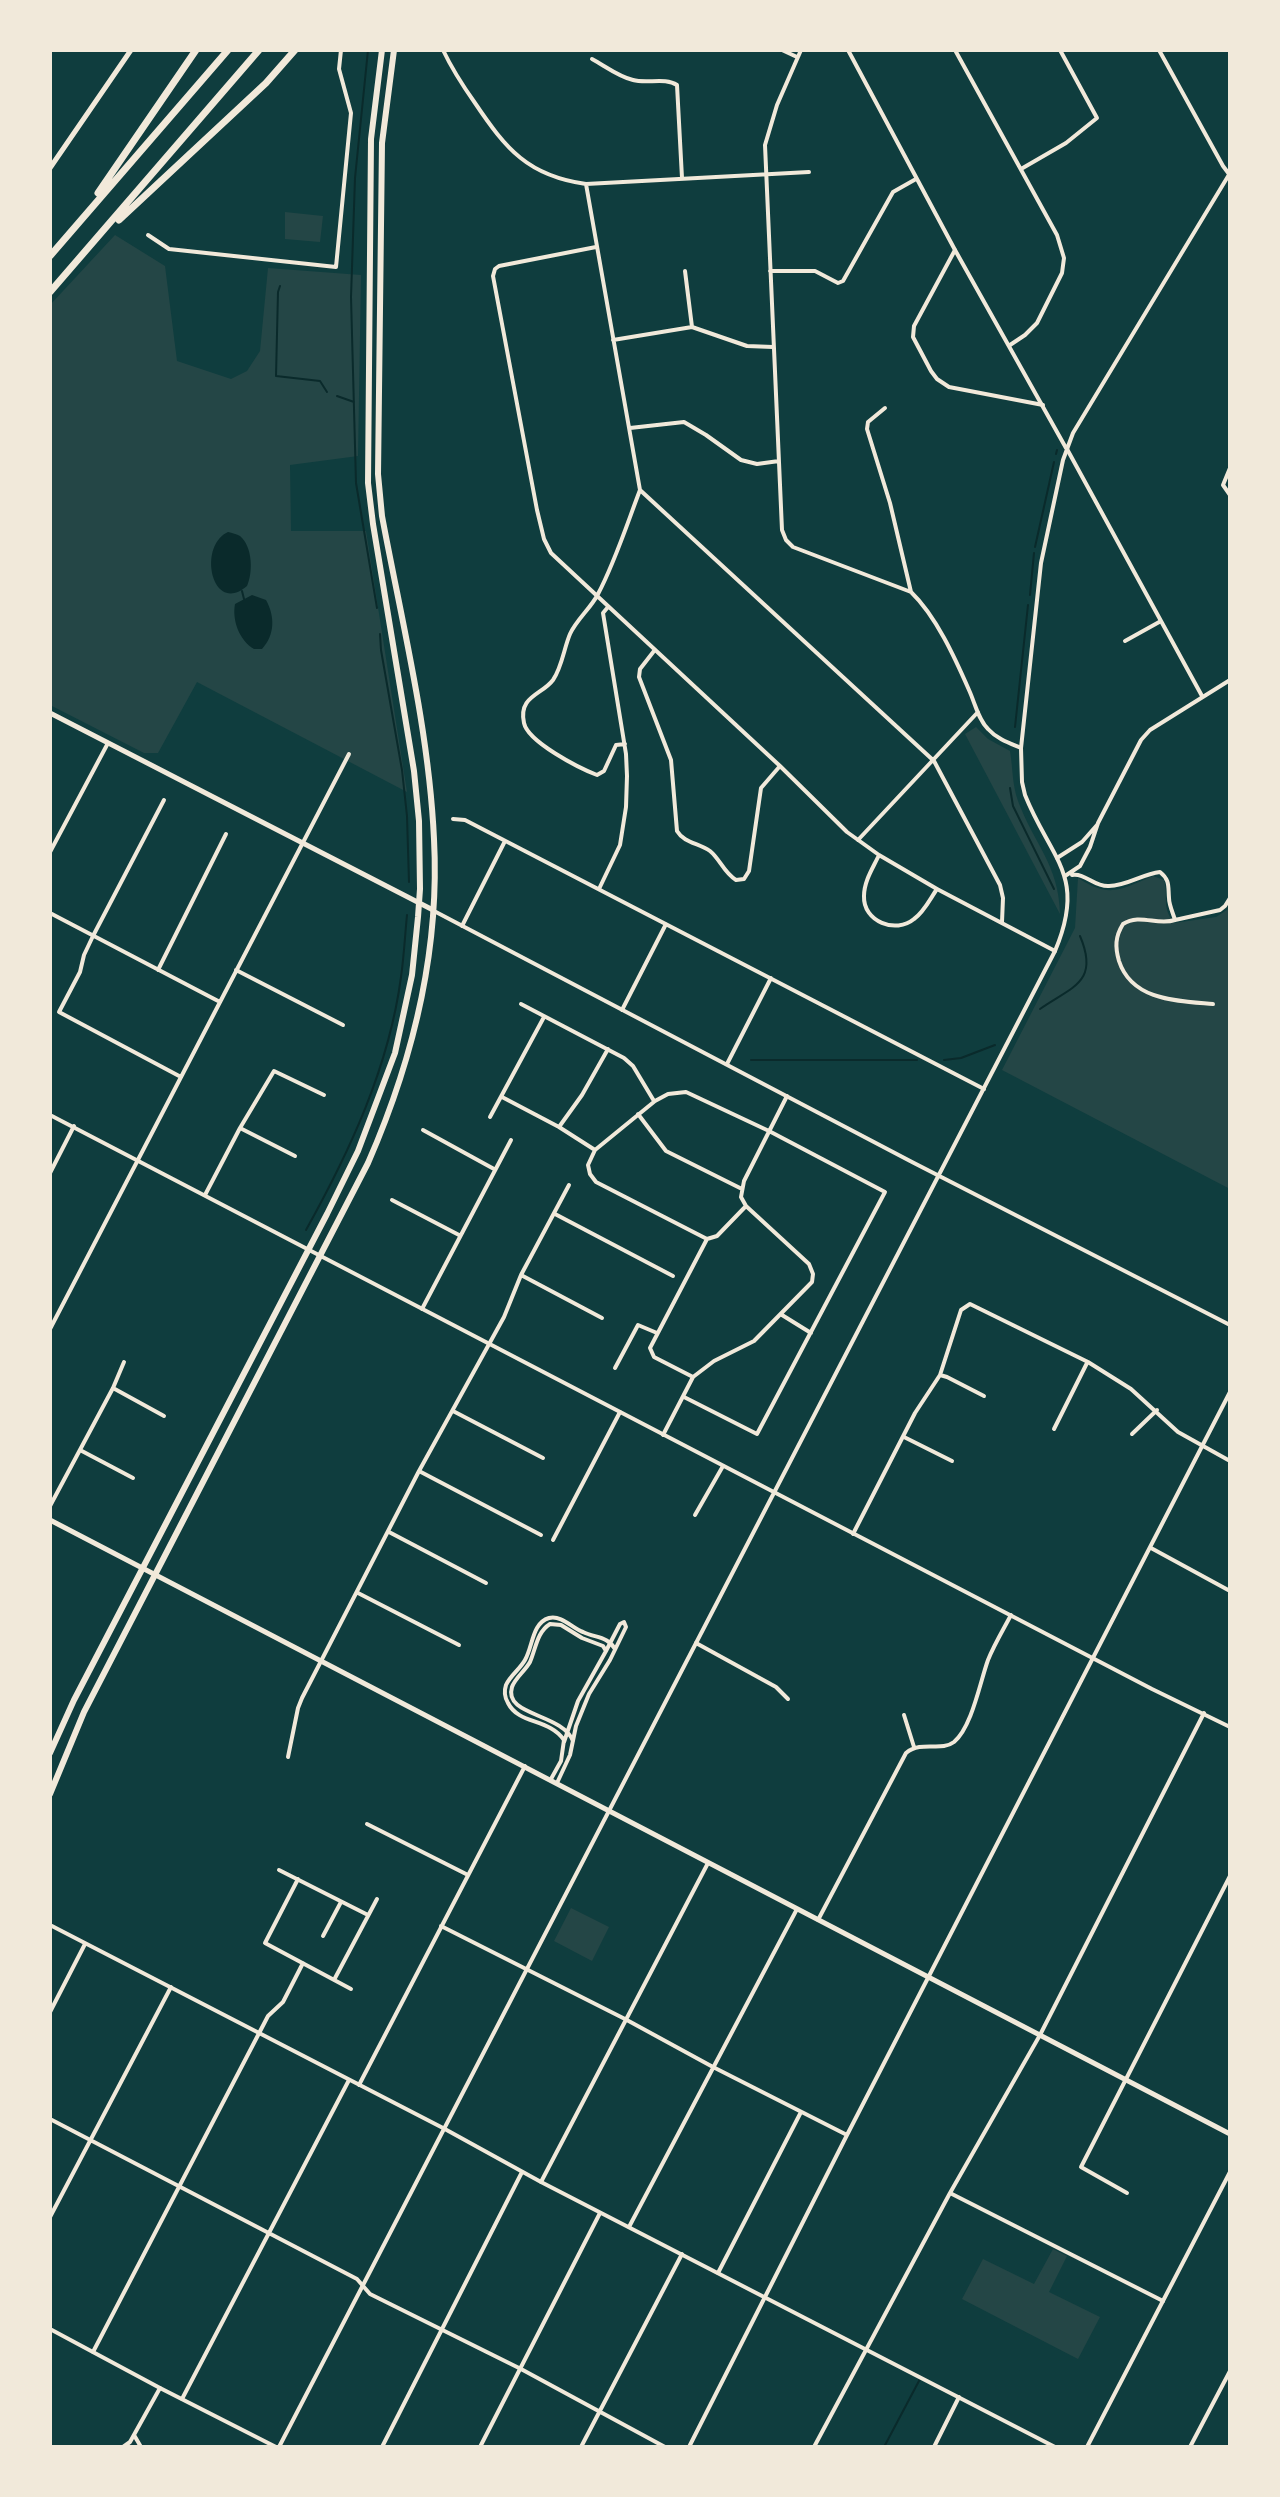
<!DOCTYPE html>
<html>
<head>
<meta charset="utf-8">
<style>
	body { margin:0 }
	#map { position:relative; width:1280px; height:2497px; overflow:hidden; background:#0f3d3e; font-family:Inter,sans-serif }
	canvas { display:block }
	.frame { position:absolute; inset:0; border:52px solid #f1e9da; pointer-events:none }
</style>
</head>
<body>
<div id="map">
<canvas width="1280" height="2497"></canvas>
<div class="frame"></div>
</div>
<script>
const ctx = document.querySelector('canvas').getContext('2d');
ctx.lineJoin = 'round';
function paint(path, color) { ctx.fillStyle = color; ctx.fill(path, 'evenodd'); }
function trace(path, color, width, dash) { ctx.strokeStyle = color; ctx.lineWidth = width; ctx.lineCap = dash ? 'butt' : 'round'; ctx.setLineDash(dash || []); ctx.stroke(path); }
paint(new Path2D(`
	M285,212L323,216L320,242L285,239Z
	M115,235L165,266L177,361L231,379L247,371L260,351L268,268L361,275L358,456L290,465L291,531H366L407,792L197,682L158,753H144L50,705V305Z
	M976,727L988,739L1010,751C1013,769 1012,784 1018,801C1034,844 1059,865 1060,914L965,734Z
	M1153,876L1164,880C1169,898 1161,906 1174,923L1216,917L1230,908V1189L1002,1070L1075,928L1078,878C1110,899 1121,889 1153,876Z
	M571,1908L609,1927L592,1961L554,1941Z
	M1053,2249L1067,2256L1049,2292L1100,2317L1078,2359L962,2299L983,2259L1034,2284Z`), '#244646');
paint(new Path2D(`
	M228,532C232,533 237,534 240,536C253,547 253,573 247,586C212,616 197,546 228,532Z
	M252,595L266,600C275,616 275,635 262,649H254C239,640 232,620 235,604Z`), '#0a2a2b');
trace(new Path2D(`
	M368,50L355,178L351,297L356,483L377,608
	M280,286L278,292L276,376L320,381L327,392
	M337,396L354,402
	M1056,454L1057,450
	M1035,547L1054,462
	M242,591L244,599
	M1030,595L1034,553
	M380,634L381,650L402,770L407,816L409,882
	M1015,727L1028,605
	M1010,788L1013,806L1054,889
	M1040,1009C1071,987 1100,983 1080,936
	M751,1060H917
	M944,1060L961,1058L995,1045
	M306,1230C350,1151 389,1067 401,977C404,956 405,935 407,915
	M884,2447L920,2379`), '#0a2a2b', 2);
trace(new Path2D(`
	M443,50C452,69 463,86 475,103C506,149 528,176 586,184L809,172
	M782,50L797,57
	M801,50L777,105L765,145L782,530L786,540L793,547L911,592C936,616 955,658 969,690C975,703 978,719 988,729C997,739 1009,743 1021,748
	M955,50L1057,235L1064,258L1062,273L1037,323L1025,335L1010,345
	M1159,50L1223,166L1229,174
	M592,59C605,66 619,77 633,80C647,84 665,77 677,85L682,178
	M1021,169L1066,143L1097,118L1060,50
	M586,184L640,490L934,761L1000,885L1003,898L1002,922
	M148,235L169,249L336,267L351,113L339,69L341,50
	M596,247L499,266L495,269L493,276L537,510L544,539L551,553L780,766L847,832L879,855L937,889L1055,951
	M955,250L914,326L913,337L931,371L937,379L949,387L1043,405
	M685,271L692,327
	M770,271H815L838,283L843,281L893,192L916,179
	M613,340L692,327L747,346L773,347
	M885,408L868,422L867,429L890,503L911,592
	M630,428L684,422L706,435L741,460L757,464L779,461
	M1067,449L1202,696
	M1230,468L1223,485L1230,495
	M1125,641L1161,621
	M654,651L640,669L639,677L671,760L677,831C684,843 699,843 710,851C720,859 724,873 736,880L744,879L749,871L761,788L780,766
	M625,744L616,745L604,771L597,775C579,768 528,742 524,723C518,696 542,695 553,680C562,667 564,648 570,634C577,619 591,608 598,594C615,562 627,524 640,490
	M164,800L93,936L84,955L80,972L59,1012L181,1077
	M453,819L465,820L984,1089
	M858,840L978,712
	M50,852L108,743
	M879,855C873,868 864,881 864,896C863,922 896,934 914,919C924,912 930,899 937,889
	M1057,858L1082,842L1097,825
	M1072,875C1086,873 1094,887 1109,886C1127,886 1142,874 1160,872C1170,880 1168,886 1169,898C1169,905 1173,913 1175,920L1220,910L1225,906L1230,898
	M1065,876L1080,866L1090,847L1098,823L1141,740L1150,730L1230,680
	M599,889L620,845L626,807L627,776L626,754L603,613L608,607
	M50,913L220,1002
	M1175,920C1157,926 1140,913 1123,924C1115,937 1115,947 1119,961C1132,1001 1178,1001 1213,1004
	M462,926L505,841
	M158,970L226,834
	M236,970L343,1025
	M521,1004L624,1058L633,1066L654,1101
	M622,1010L666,924
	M727,1064L771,978
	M502,1097L559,1127L595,1150
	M638,1114L666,1151L742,1189
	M490,1117L544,1017
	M559,1127L582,1095L608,1049
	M240,1128L295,1156
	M423,1130L494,1169
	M50,1173L74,1126
	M205,1195L240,1128L274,1071L324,1095
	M392,1200L459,1235
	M555,1214L673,1276
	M521,1275L602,1318
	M422,1309L511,1140
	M782,1315L811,1333
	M50,1329L349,754
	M615,1368L638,1325L657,1333
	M940,1375L947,1377L984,1396
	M693,1377L654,1357L650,1348L707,1239L717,1236L746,1206
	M113,1388L164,1416
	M684,1397L757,1434L885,1192L769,1131L686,1092L668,1094L655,1101L595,1150L588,1165L590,1174L596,1182L707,1239
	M453,1411L543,1458
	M1054,1429L1087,1363
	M1132,1434L1157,1410
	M663,1435L693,1377L714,1361L754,1341L812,1282L813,1274L809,1264L746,1206L741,1197L744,1181L787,1096
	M904,1437L952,1461
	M80,1450L133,1478
	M419,1471L541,1535
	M50,1506L113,1388L124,1362
	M695,1515L723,1466
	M389,1532L486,1583
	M853,1534L915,1413L940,1375L961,1310L970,1304L1088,1362L1131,1389L1178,1432L1230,1461
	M553,1540L620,1412
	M1151,1548L1230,1591
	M358,1593L459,1645
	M696,1643L776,1687L788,1699
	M904,1715L914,1747
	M564,1742L578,1701L606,1651L603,1646L582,1638L561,1625L550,1624C537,1632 536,1648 530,1662C525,1671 515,1678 512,1687C503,1716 562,1713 573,1741
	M288,1757L298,1708L302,1698L419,1471L504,1317L521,1275L569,1185
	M551,1779L561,1761L564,1740C549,1718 519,1725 508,1703C505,1698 504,1691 506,1685C510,1676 520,1669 525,1660C533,1646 532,1623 549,1618C562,1615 572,1628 583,1632C595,1638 608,1636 615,1649
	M557,1783L570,1755L576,1726L589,1694L610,1660L626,1627L624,1622L620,1624L606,1651
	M367,1824L468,1875
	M279,1870L368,1915
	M298,1879L265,1943L351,1989
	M818,1920L906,1753C922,1740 941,1752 954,1742C972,1727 980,1682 988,1660C994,1645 1003,1630 1011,1615
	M441,1926L625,2019L713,2067L847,2135
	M323,1936L341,1902
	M334,1980L377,1899
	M50,2012L85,1944
	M359,2085L525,1766
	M50,2119L357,2279L370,2294L521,2369L665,2447
	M541,2182L708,1863
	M950,2193L1163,2301
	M1127,2193L1081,2167L1230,1876
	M50,2217L171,1987
	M629,2227L797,1909
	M718,2273L801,2112
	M93,2352L268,2016L283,2002L303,1963
	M182,2399L349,2080
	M134,2435L141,2447
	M123,2447L130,2442L160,2388
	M382,2447L522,2172
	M480,2447L600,2213
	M581,2447L682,2254
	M689,2447L847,2135L1230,1392
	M814,2447L950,2193L1040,2035L1204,1713
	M934,2447L959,2397
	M1190,2447L1230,2371`), '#f1e9da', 4);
trace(new Path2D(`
	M848,50L955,250L1066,448
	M434,911L912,1162L1230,1325
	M50,1115L1152,1689L1230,1727
	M50,1925L443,2128L541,2182L1055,2447
	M50,2329L160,2388L276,2447
	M279,2447L1055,951C1087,875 1051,860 1025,795L1022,782L1021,748L1041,563L1063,460L1073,433L1230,173
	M1087,2447L1230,2172`), '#f1e9da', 4);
trace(new Path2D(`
	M50,168L131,50
	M50,713L433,910
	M50,1520L1230,2134`), '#f1e9da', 5);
trace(new Path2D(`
	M50,1753L74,1700L327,1214L358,1151L395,1053L412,975L418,917L420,889L419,821L414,771L373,524L368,483L371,139L382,50
	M50,1794L84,1712L368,1163C413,1060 440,952 434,839C429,730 402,623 382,516L378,474L382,143L394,50`), '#f1e9da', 6);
trace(new Path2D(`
	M98,193L196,50
	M119,220L266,83L295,50
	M50,256L228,50
	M50,292L259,50`), '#f1e9da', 7);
</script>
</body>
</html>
